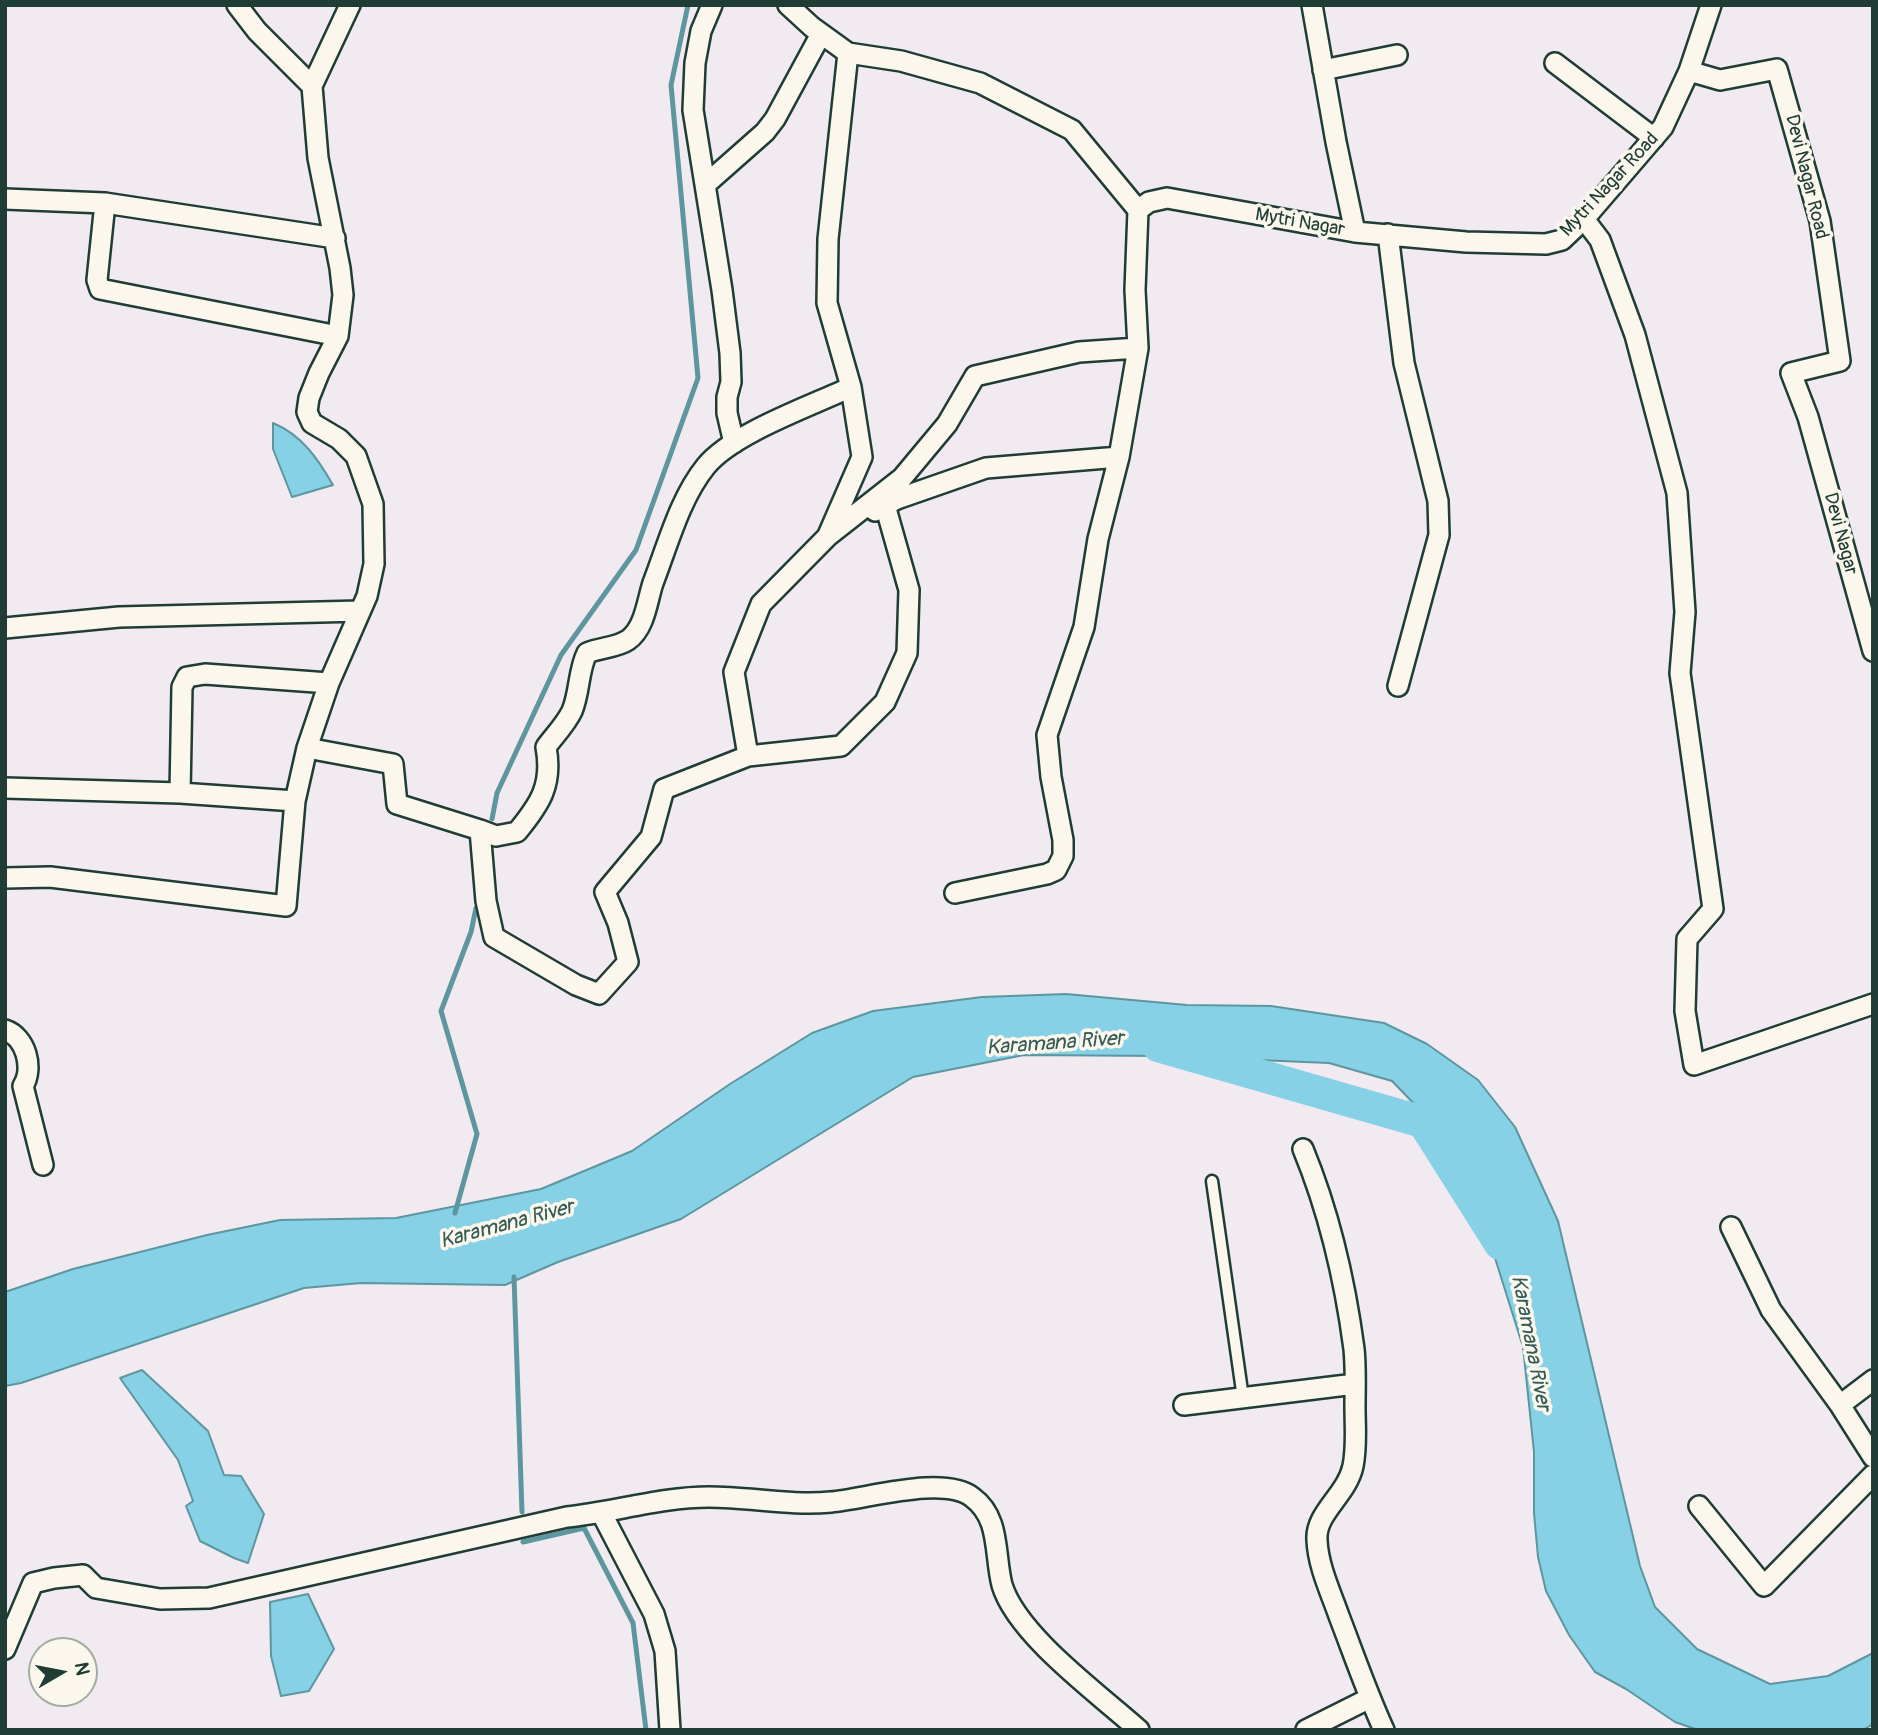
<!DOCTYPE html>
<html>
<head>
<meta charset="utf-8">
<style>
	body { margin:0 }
	#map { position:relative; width:1878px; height:1735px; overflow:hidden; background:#f1eaf1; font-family:Pangolin,sans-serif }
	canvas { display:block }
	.frame { position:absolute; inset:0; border:7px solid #1f3d34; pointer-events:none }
	.north { position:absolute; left:28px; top:1637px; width:70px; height:70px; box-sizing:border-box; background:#fbf7ec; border:2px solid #a3ada2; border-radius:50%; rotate:80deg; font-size:19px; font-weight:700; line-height:28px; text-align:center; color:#1f3d34 }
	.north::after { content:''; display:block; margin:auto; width:24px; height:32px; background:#1f3d34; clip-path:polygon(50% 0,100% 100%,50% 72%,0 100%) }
</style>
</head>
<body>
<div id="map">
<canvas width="1878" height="1735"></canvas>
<div class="frame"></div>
<div class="north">N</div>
</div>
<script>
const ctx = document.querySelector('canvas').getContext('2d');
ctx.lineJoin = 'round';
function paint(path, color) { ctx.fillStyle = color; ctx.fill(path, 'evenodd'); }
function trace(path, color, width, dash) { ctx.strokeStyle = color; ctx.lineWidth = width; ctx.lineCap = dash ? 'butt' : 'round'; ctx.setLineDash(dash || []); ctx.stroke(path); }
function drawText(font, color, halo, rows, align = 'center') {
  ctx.font = font + ' Pangolin,sans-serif'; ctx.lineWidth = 7; ctx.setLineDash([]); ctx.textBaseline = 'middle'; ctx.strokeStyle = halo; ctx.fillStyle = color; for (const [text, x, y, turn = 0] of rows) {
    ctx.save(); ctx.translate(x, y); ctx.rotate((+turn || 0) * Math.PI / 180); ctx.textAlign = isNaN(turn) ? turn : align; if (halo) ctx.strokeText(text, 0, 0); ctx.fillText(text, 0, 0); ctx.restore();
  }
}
const water = new Path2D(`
	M273,423C302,435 318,459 333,485L292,497L273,449Z
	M1066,994L1187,1005L1271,1006L1384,1023L1427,1044L1478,1080L1515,1127L1558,1221L1640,1566L1655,1607L1697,1649L1770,1684L1828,1676L1873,1653V1724L1863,1730H1698L1675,1722L1626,1689L1595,1672L1569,1635L1546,1591L1538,1557L1534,1513V1452L1523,1347L1484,1223L1449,1140L1392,1081L1329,1063L1161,1056L1024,1055L913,1077L681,1219L558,1262L505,1285L361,1283L304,1288L21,1383L5,1386V1292L73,1269L207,1235L280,1220L396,1218L541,1189L632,1151L730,1084L812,1033L873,1011L982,997Z
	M142,1370L208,1431L224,1475L241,1476L264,1514L248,1563L234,1558L200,1541L186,1506L193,1501L178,1460L120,1378Z
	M308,1594L334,1649L309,1691L281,1696L271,1656L270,1602Z`);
paint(water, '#86d1e6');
trace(water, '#5d969f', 2);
trace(new Path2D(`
	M492,819L497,793L561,655L636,550L698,378L671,85L688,5
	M455,1213L477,1134L441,1011L471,932L476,908
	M514,1277L522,1512
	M523,1542L584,1528L633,1623L646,1730`), '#5d969f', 5);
trace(new Path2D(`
	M1158,1046L1423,1122L1500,1244`), '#86d1e6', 32);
const service = new Path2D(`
	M1212,1181L1243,1398`);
const minor = new Path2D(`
	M237,5L257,31L312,86
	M712,5L701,31L695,63L693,110L722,290L730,353L731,382L727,397V413L734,443
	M788,5L812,27L848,53L901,61L980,83L1072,130L1138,210L1135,290L1138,348L1119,457L1098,539L1084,627L1047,735L1051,777L1063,840V856L1056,870L1047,874L955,893
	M1312,5L1336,142L1355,232
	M1555,63L1654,138
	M1323,70L1397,55
	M1689,71L1720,80L1777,69L1820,221L1840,361L1791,373L1808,417L1873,651
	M705,185L765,132L775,119L821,34
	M5,199L105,203L335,238
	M105,203L97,280L100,289L338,336
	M1138,210L1149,202L1167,198L1355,232L1466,242L1546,244L1562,240L1584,219L1663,127L1689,71L1711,5
	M1584,219L1600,240L1635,335L1677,493L1685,612L1680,673L1713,909L1687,939L1685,1011L1694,1065L1873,1004
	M1388,234L1404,363L1438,501L1439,535L1398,686
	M875,511L897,499L986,468L1119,457
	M828,535L862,457L851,387L827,303L828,239L848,53
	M5,628L119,617L360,611
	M307,748L393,764L397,804L480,830L486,901L494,937L576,985L599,994L628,962L618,923L605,892L651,837L664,789L748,756L734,672L761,604L828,536L902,478L947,424L975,376L1079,352L1138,348
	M748,756L841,746L885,702L907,653L909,590L885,505
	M5,788L180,793L295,801
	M180,793L182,687L187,677L205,674L329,683
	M480,830L496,836L517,832C540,804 553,785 546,747C554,736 566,724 572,711C580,692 578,671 587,653C601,647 616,648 628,640C645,628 647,601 653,583C668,544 680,498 706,466C733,433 811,406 851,387
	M5,878L50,877L286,906L295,801L307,748L329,683L367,596L374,564L373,504L356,456L339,439L312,423L307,412L309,398L319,373L338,336L343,295L340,268L318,158L312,86L350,5
	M5,1030C26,1037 34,1068 23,1086L43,1165
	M1303,1149C1329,1212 1345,1281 1354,1349C1356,1368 1355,1388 1355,1407C1355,1427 1357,1447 1353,1466C1347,1495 1315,1513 1317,1540C1318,1566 1331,1593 1339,1616C1354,1655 1367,1693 1384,1730
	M1731,1227L1771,1310L1840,1405L1873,1457
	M1184,1405L1355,1384
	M1840,1405L1873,1380
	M1699,1506L1764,1586L1873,1475
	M602,1514L654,1614L665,1651L670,1730
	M5,1649L33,1583L54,1578L83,1575L96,1588L160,1599L209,1598L567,1517C614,1512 662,1497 709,1497C750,1497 791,1506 831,1502C866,1499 943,1475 972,1497C1001,1518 994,1554 1002,1585C1017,1635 1099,1694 1139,1730
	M1306,1730L1370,1698`);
trace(service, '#1f3d34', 15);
trace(minor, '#1f3d34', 24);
trace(service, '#fbf7ec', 10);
trace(minor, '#fbf7ec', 19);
drawText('19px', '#1f3d34', '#fbf7ec', [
	["Devi Nagar Road",1806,177,76],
	["Mytri Nagar Road",1610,185,-47],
	["Mytri Nagar",1300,223,10],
	["Devi Nagar",1840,534,75]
]);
drawText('italic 21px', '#345b58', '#fbf7ec', [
	["Karamana River",1055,1044,-4],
	["Karamana River",507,1225,-15],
	["Karamana River",1530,1343,79]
]);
</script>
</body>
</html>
